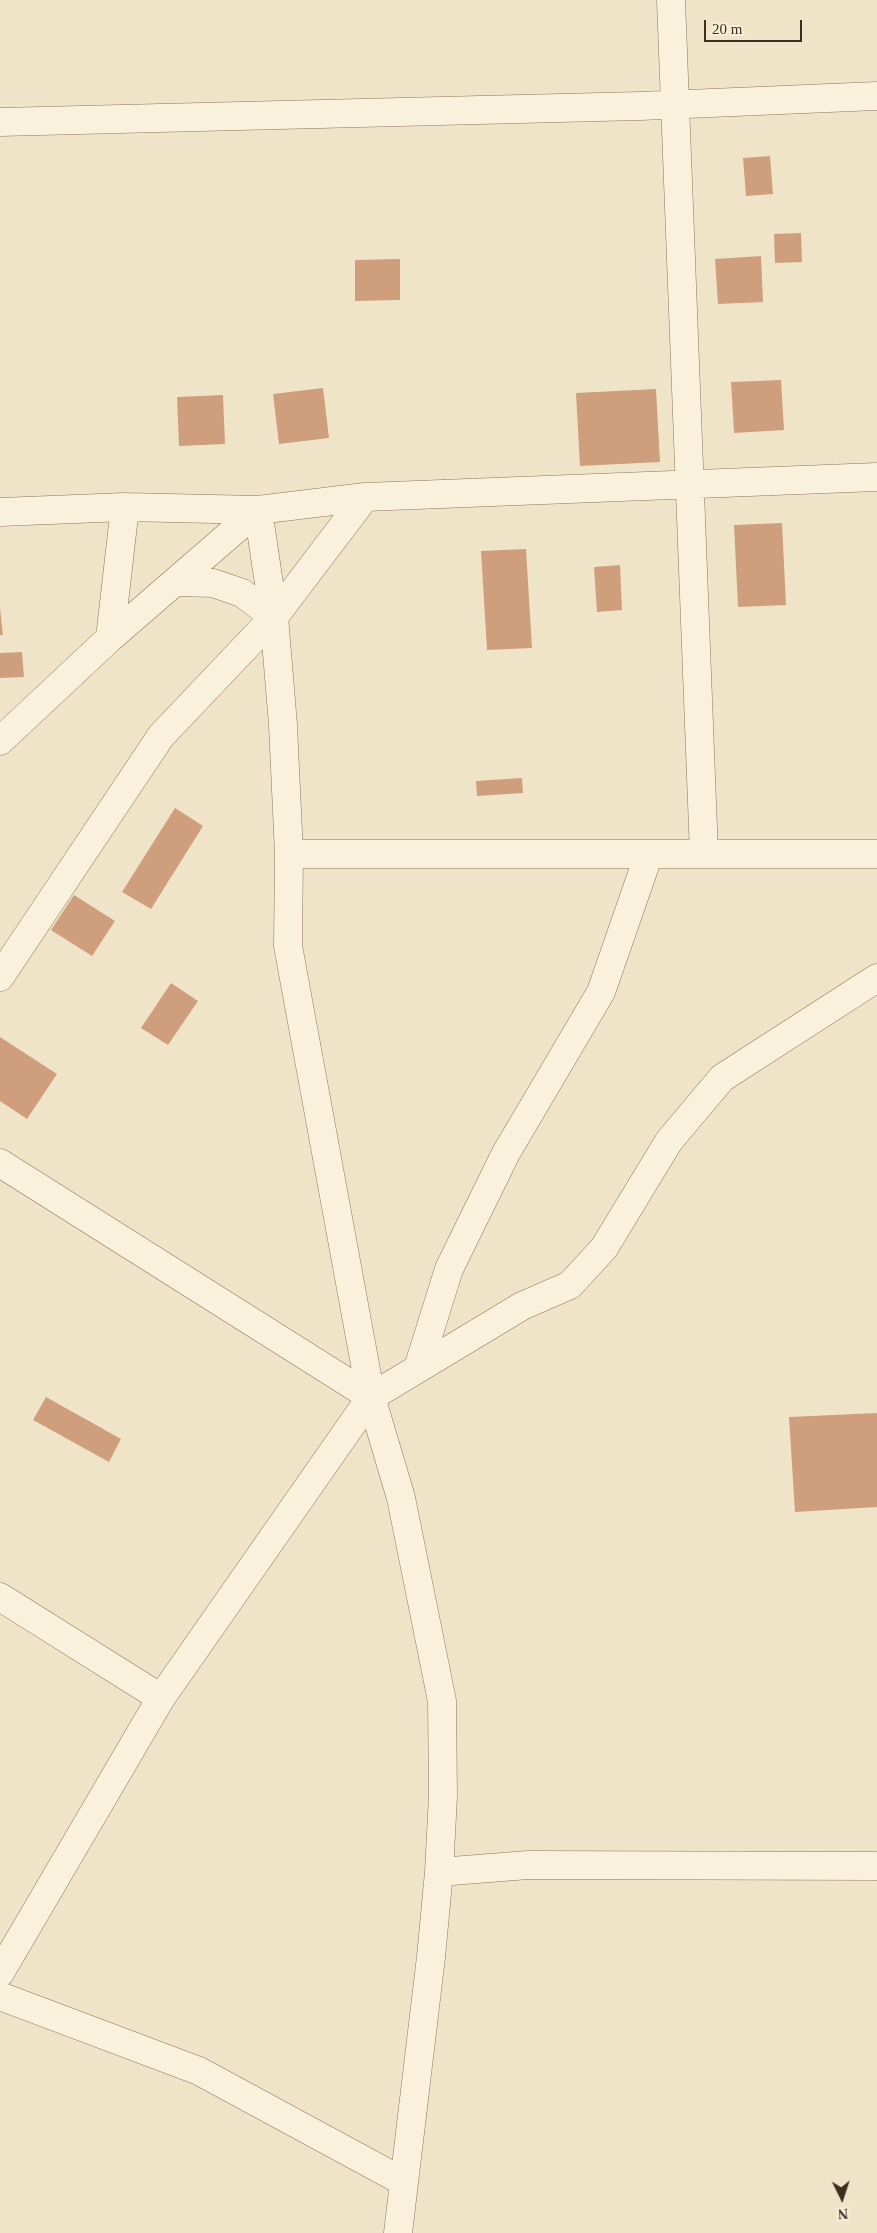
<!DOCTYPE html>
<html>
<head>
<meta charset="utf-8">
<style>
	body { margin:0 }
	#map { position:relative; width:877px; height:2233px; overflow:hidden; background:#f0e4c8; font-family:"Times New Roman",serif }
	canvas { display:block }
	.north { position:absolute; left:817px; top:2173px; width:50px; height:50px; -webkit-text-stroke:4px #f7eed8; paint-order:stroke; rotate:176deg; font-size:14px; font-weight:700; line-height:20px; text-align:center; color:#3d2e20 }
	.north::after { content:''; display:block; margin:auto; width:18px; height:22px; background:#3d2e20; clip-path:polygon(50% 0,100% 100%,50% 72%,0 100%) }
	.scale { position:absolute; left:704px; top:20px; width:98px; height:22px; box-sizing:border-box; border:2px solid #3d2e20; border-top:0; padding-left:6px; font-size:15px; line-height:18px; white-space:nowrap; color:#3d2e20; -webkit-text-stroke:4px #f7eed8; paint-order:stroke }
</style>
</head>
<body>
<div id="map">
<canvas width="877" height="2233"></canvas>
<div class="north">N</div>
<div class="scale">20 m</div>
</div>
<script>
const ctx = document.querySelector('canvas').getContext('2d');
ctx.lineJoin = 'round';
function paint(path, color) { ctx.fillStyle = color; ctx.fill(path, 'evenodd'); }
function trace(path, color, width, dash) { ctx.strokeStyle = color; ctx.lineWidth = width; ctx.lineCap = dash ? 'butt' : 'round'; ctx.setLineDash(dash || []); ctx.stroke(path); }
paint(new Path2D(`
	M770,156L773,194L746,196L743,158Z
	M801,233L802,262L775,263L774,234Z
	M761,256L763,302L718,304L715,259Z
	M400,259V300L355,301V260Z
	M781,380L784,430L734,433L731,382Z
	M323,388L329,438L279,444L273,394Z
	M656,389L660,462L580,466L576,393Z
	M223,395L225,444L179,446L177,397Z
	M782,523L786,605L738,607L734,525Z
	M526,549L532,648L487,650L481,551Z
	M620,565L622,610L597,612L594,567Z
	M0,608L3,635H0Z
	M22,652L24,677L0,678V653Z
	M522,778L523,793L477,796L476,781Z
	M175,808L203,826L151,909L122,892Z
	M74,895L115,921L92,956L51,930Z
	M171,983L198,1001L168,1045L141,1028Z
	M0,1037L57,1074L27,1119L0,1101Z
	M46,1397L121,1439L109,1462L33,1420Z
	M877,1413V1507L795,1512L789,1417Z`), '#cf9f7d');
const minor = new Path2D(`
	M671,0L704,854
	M0,122L640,106L877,96
	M258,510L274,617L283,725L289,854L288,946L371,1397L401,1498L442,1701L443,1796L439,1872L431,1957L398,2233
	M0,512L125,507L258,510L365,497L877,477
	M175,582L213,583L242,593L274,617
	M110,638L125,507
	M0,741L110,638L258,510
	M289,854H877
	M0,977L161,736L274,617L365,497
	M0,1163L371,1397
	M418,1368L449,1269L506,1153L601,992L649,854
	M0,1597L161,1698
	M439,1872L528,1865L877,1866
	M0,1973L161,1698L371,1397L522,1306L570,1285L604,1248L669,1141L722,1078L877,978
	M0,1996L199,2071L404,2182`);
trace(minor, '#8d765c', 29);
trace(minor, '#faf1dc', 28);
</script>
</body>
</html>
